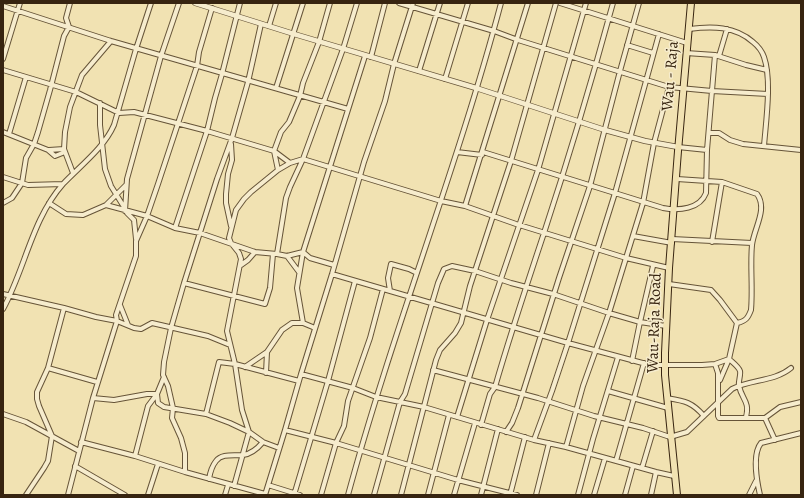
<!DOCTYPE html>
<html>
<head>
<meta charset="utf-8">
<style>
	body { margin:0 }
	#map { position:relative; width:804px; height:498px; overflow:hidden; background:#f1e2b2; font-family:Alegreya,serif }
	canvas { display:block }
	.frame { position:absolute; inset:0; border:4px solid #372410; pointer-events:none }
</style>
</head>
<body>
<div id="map">
<canvas width="804" height="498"></canvas>
<div class="frame"></div>
</div>
<script>
const ctx = document.querySelector('canvas').getContext('2d');
ctx.lineJoin = 'round';
function trace(path, color, width, dash) { ctx.strokeStyle = color; ctx.lineWidth = width; ctx.lineCap = dash ? 'butt' : 'round'; ctx.setLineDash(dash || []); ctx.stroke(path); }
function drawText(font, color, halo, rows, align = 'center') {
  ctx.font = font + ' Alegreya,serif'; ctx.lineWidth = 3; ctx.setLineDash([]); ctx.textBaseline = 'middle'; ctx.strokeStyle = halo; ctx.fillStyle = color; for (const [text, x, y, turn = 0] of rows) {
    ctx.save(); ctx.translate(x, y); ctx.rotate((+turn || 0) * Math.PI / 180); ctx.textAlign = isNaN(turn) ? turn : align; if (halo) ctx.strokeText(text, 0, 0); ctx.fillText(text, 0, 0); ctx.restore();
  }
}
const minor = new Path2D(`
	M399,3L494,31L518,40L669,87L712,91L768,94
	M560,3L687,43
	M3,6L111,41L348,109
	M269,26L276,3
	M689,29C712,26 735,26 753,42C758,46 762,51 764,57C772,80 766,121 764,146
	M627,45L653,53
	M686,53L715,55L746,65L767,70
	M719,56L727,29
	M371,57L385,3
	M3,59L20,3
	M3,70L76,92L119,113L134,112L207,131L274,151L290,163L303,159L441,201L465,206L516,224L626,258L669,268
	M419,71L440,3
	M445,79L468,3
	M276,88L303,3
	M100,103V125L105,169L111,186L124,207
	M3,132L48,150L55,156L65,152
	M709,133H719L730,140L743,144L801,150
	M9,134L26,77
	M231,144L232,160L228,174L226,194V203L231,226
	M678,147L707,150
	M49,150L64,149
	M457,152L482,155
	M483,152L663,208C679,211 700,209 706,193L707,150L715,55
	M278,170L274,151L281,132L289,122L300,96L303,83L319,42L330,3
	M73,173L64,149L65,132L70,107L82,75L111,41
	M3,177L28,185L63,184C80,166 104,148 114,125L136,49L151,3
	M677,179L722,182L757,194C768,209 754,228 752,245C750,266 753,288 751,310C748,318 746,321 737,323
	M3,203L12,198L22,183L26,158L34,144L38,132L50,90L64,36L69,27L66,18L70,3
	M49,203L66,214L83,215L106,205L147,216L175,228L200,233L255,252L277,254L286,198L290,187L303,159L343,49L357,3
	M106,205L126,185
	M465,206L528,3
	M125,211L127,179L161,56L179,3
	M127,213L134,220L136,239
	M175,228L207,131L215,98L222,74L240,3
	M633,236L672,243
	M672,239L752,243
	M712,242L722,182
	M303,252L310,258L334,265
	M277,254L287,256L303,252
	M287,256L299,272
	M241,265L248,260L255,252
	M332,274L568,343L650,365H702L715,364L729,359C732,362 738,366 740,371C741,375 738,382 739,386C742,400 750,401 746,417
	M184,283L265,304L270,288L273,254
	M669,284L711,290L720,300L737,323
	M390,291L388,278L391,264L409,269L417,273
	M3,294L64,308L96,317L117,321L134,328L141,329L152,323L208,336L230,345
	M120,305L128,325
	M3,309C25,269 32,219 63,184
	M303,323L297,288L303,252L365,56
	M632,361L640,322L653,266
	M715,364L718,373V416L719,418H765L780,407L801,402
	M245,367L267,352L282,330L292,323H303L315,328
	M48,368L97,382
	M433,370L538,398L594,416L643,428L670,437L687,432L732,389C751,379 774,382 791,368
	M266,373L267,352
	M301,374L353,388L376,397L424,407L534,440L566,447L656,472L674,476
	M720,380L729,359L737,323
	M608,391L668,408
	M157,394L158,403L164,407L206,414L219,362L235,364L299,381
	M93,398L114,400L147,394H157
	M667,398C685,401 692,402 704,416
	M3,414L26,422L79,451
	M206,414L230,423L249,432L234,486
	M457,417L487,320L538,170L586,3
	M765,418L775,440
	M481,425L490,394L495,387C510,335 527,284 544,233C569,157 592,80 613,3
	M285,430L336,443L458,480L517,495
	M506,432L512,423L518,408L559,278L590,186L620,71L639,3
	M534,440L552,391L568,343L615,193L659,34
	M81,442L135,456L185,472L265,494
	M566,447L583,386L609,313L643,203L654,143L669,87
	M279,448L263,442L249,432L242,410L235,364L227,331L241,259L239,253L231,243L229,238L236,210L244,199L251,192L278,170L290,163
	M135,456L148,406L157,394L164,377
	M616,461L644,363
	M75,466L125,495
	M642,468L653,431
	M185,472V453L181,438L172,418L173,408L168,386L163,375L164,362L171,328L184,283L217,179L232,138L248,82L261,24
	M209,479C210,473 212,466 216,461C222,453 234,456 243,455C251,454 258,448 263,442
	M268,485L300,495
	M26,495L44,468L48,461L52,436L39,406L37,399V392L48,368L64,308
	M68,495L93,398L117,321L116,315L136,256V241L147,216L158,184L197,66L199,52L212,8
	M148,495L158,464
	M225,495L228,485
	M265,495L285,430L301,374L332,274L364,162L385,101L394,64L413,3
	M294,495L328,381L355,281
	M321,495L336,443L344,426L348,401L370,338L383,289
	M348,495C393,329 457,169 501,3
	M374,495L400,402L405,394L438,283L444,269L452,266L475,271L511,283L553,294L609,313L640,322L666,326
	M401,495L436,360L440,350L455,333L461,323L470,286L511,161L556,3
	M428,495L449,415
	M454,495L475,423
	M481,495L498,429
	M510,495L525,437
	M536,495L549,443
	M578,495L593,439L618,357
	M594,495L605,458
	M625,495L633,466
	M651,495L656,472
	M749,495L756,481
	M760,495C757,482 752,454 761,443L801,433`);
const tertiary = new Path2D(`
	M195,3L294,34L476,88L605,130L645,141L678,147`);
const primary = new Path2D(`
	M677,495L665,375V353L669,268L678,151L691,3`);
trace(minor, '#665438', 6);
trace(tertiary, '#665438', 6);
trace(primary, '#372410', 8);
trace(minor, '#f6eccd', 4);
trace(tertiary, '#f6eccd', 4.5);
trace(primary, '#f1e2b2', 6);
drawText('16px', '#372410', '#f6eccd', [
	["Wau - Raja",671,76,-85],
	["Wau-Raja Road",655,323,-88]
]);
</script>
</body>
</html>
